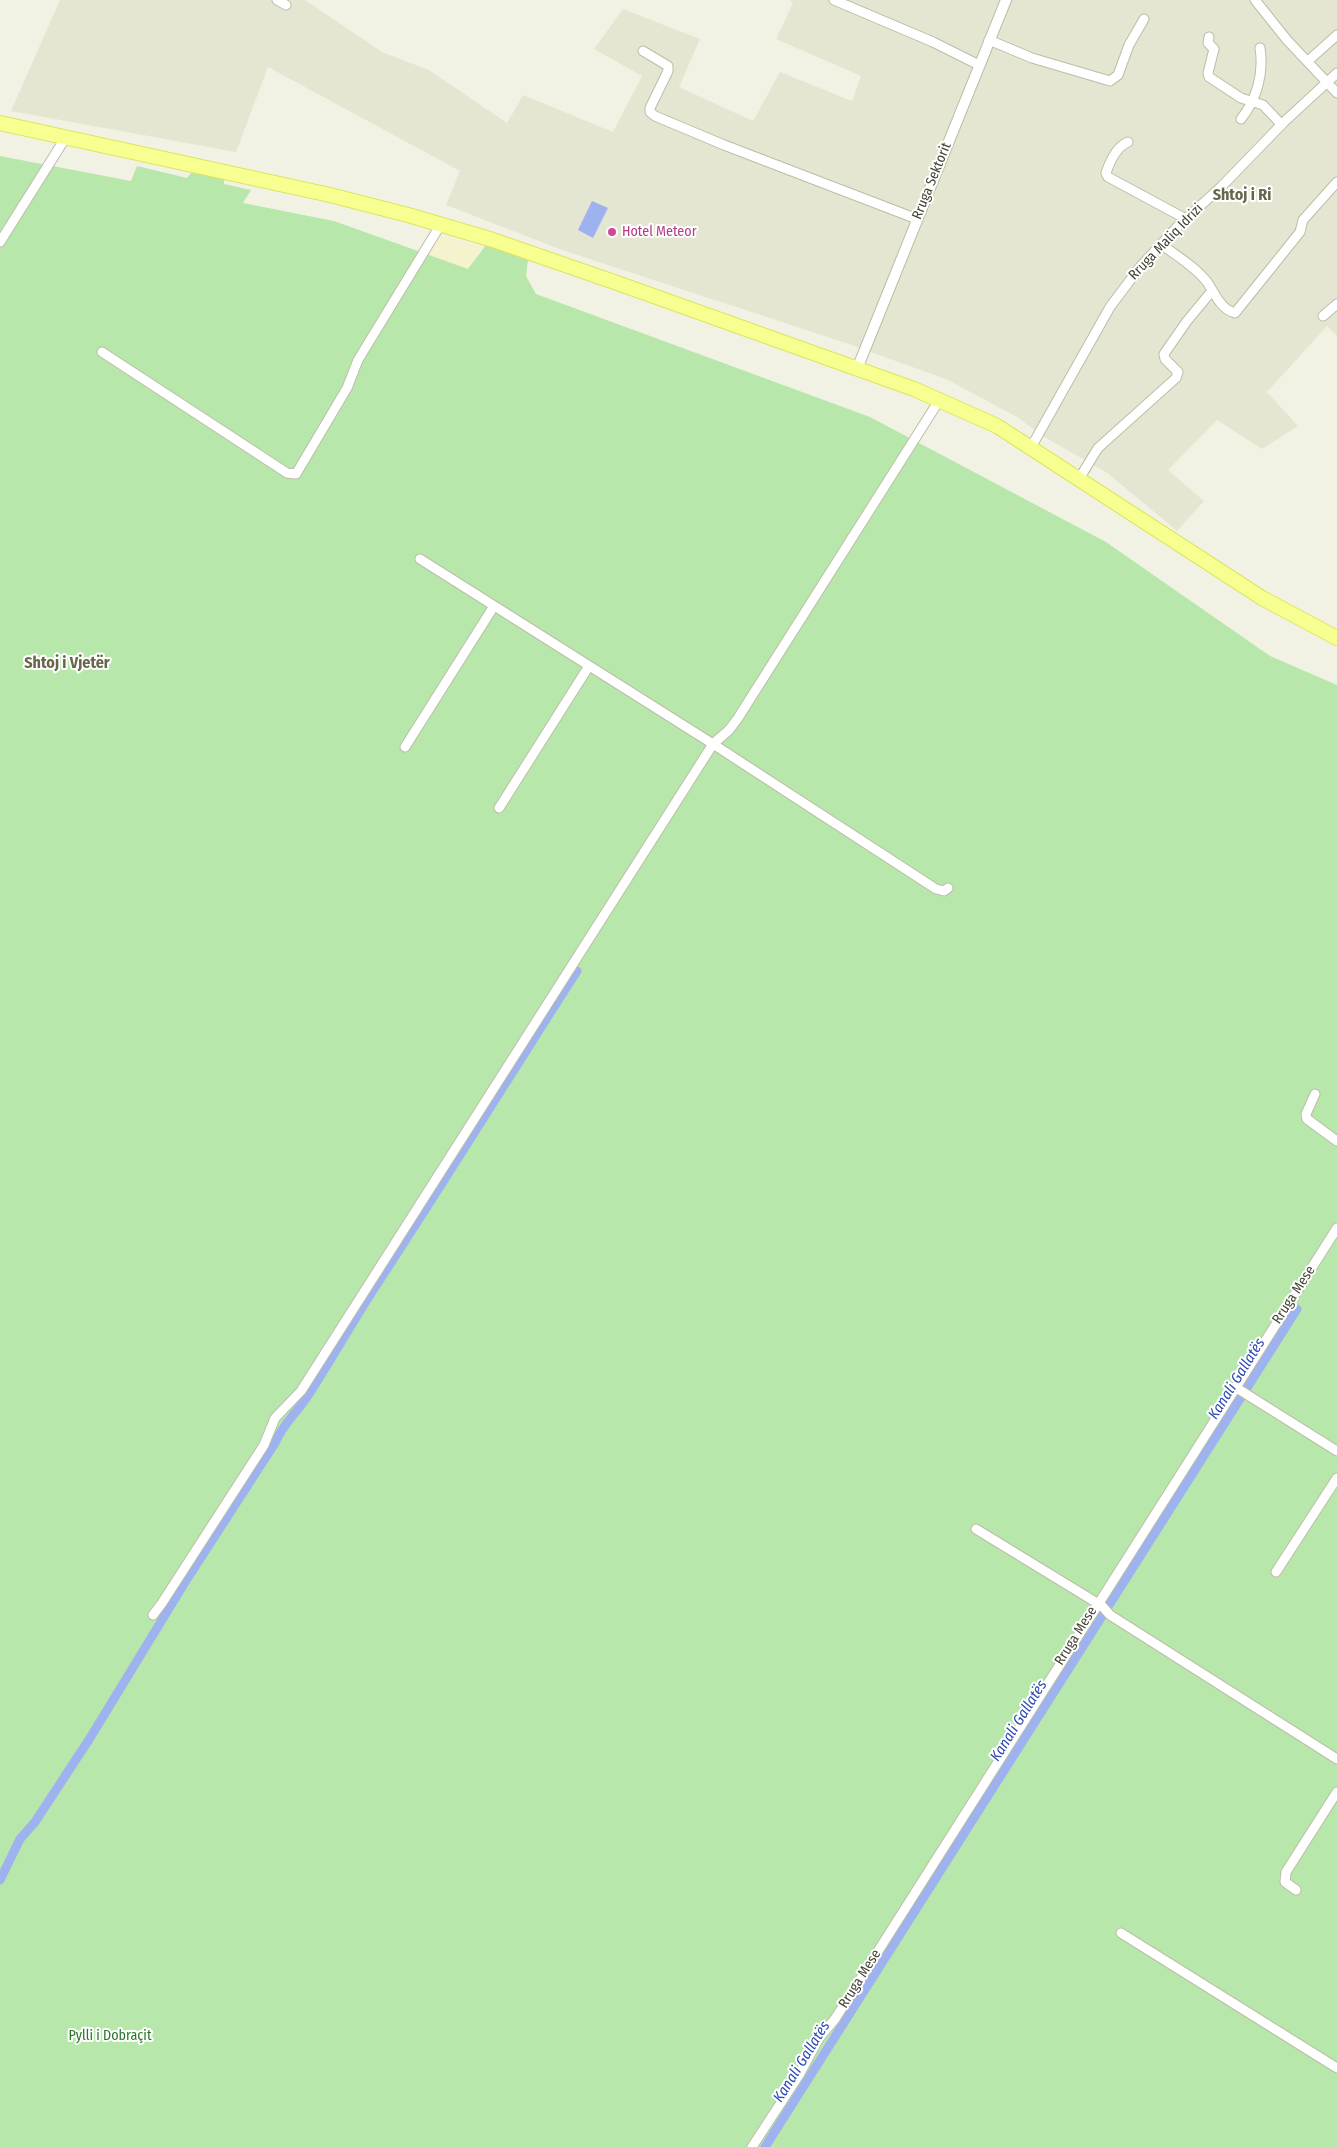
<!DOCTYPE html>
<html>
<head>
<meta charset="utf-8">
<style>
	body { margin:0 }
	canvas { display:block; background:#f1f2e4 }
</style>
</head>
<body>
<canvas width="1337" height="2147"></canvas>
<script>
const ctx = document.querySelector('canvas').getContext('2d');
ctx.lineJoin = 'round';
function paint(path, color) { ctx.fillStyle = color; ctx.fill(path, 'evenodd'); }
function trace(path, color, width, dash) { ctx.strokeStyle = color; ctx.lineWidth = width; ctx.lineCap = dash ? 'butt' : 'round'; ctx.setLineDash(dash || []); ctx.stroke(path); }
function drawText(font, color, halo, rows, align = 'center') {
  ctx.font = font + ' "Fira Sans Condensed",sans-serif'; ctx.lineWidth = 4; ctx.setLineDash([]); ctx.textBaseline = 'middle'; ctx.strokeStyle = halo; ctx.fillStyle = color; for (const [text, x, y, turn = 0] of rows) {
    ctx.save(); ctx.translate(x, y); ctx.rotate((+turn || 0) * Math.PI / 180); ctx.textAlign = isNaN(turn) ? turn : align; if (halo) ctx.strokeText(text, 0, 0); ctx.fillText(text, 0, 0); ctx.restore();
  }
}
paint(new Path2D(`
	M60,0H305L382,52L429,70L507,123L523,95L613,132L642,76L594,49L623,9L700,39L679,87L753,121L780,72L852,101L861,76L776,39L793,3L789,0H1337V336L1327,326L1267,392L1298,426L1262,449L1217,420L1168,470L1204,501L1177,531L1106,472L1044,437L1017,417L948,380L849,344L562,250L446,205L460,171L268,67L236,152L11,111Z`), '#e5e6d2');
paint(new Path2D(`
	M440,235L482,248L424,340L388,316L436,238Z`), '#f5f2ce');
paint(new Path2D(`
	M0,156L131,181L137,166L187,178L192,172L224,179V184L251,190L243,203L334,221L468,269L486,245L528,260L526,276L536,294L870,417L1106,542L1270,656L1337,685V2147H0Z`), '#b8e7ac');
paint(new Path2D(`
	M592,201L608,208L593,238L578,230Z`), '#9fb2f0');
trace(new Path2D(`
	M0,1880L20,1839L35,1822L90,1738L187,1579L275,1443C284,1422 297,1413 309,1394C334,1355 357,1314 383,1275C449,1174 512,1072 577,971
	M765,2147L1297,1309`), '#9fb2f0', 9);
const minor = new Path2D(`
	M277,0L286,5
	M834,0L933,42L979,65
	M1255,0L1287,40L1337,93
	M1209,37L1208,43L1214,49L1208,73L1209,77L1241,98L1263,105L1281,124
	M989,40L1032,58L1110,81L1118,75L1129,45L1144,19
	M643,51L668,66V71L650,108V112L655,116L724,145L917,219
	M1308,61L1337,35
	M1241,119C1257,99 1264,73 1260,48
	M1128,142C1116,147 1110,161 1106,173L1108,177L1186,219
	M0,242L66,137
	M1161,244C1175,255 1196,267 1207,282C1215,293 1220,309 1235,313L1300,232L1303,220L1337,182
	M1323,316L1337,304
	M102,352L287,473L296,474L347,388L358,360L441,224
	M1034,442L1110,307L1140,267L1178,226L1222,186L1284,122L1337,73
	M1082,474L1098,448L1176,378L1178,372L1165,359L1164,354L1187,321L1211,292
	M420,559L713,744L936,889L944,891L948,888
	M405,747L494,606
	M499,808L589,666
	M1315,1094L1306,1114L1307,1119L1337,1141
	M1235,1387L1337,1451
	M976,1529L1102,1606L1110,1615L1337,1759
	M1276,1572L1337,1478
	M153,1615L162,1603L264,1445L275,1418L301,1391L713,744L729,730L738,718L940,399
	M1296,1890L1285,1882L1286,1872L1337,1792
	M1121,1933L1337,2068
	M752,2147L799,2075L819,2038L835,2019L1337,1228`);
const tertiary = new Path2D(`
	M857,369L1006,0`);
const primary = new Path2D(`
	M0,123L330,195L408,215L493,240L620,284L914,389L997,426L1262,598L1337,638`);
trace(minor, '#bdbda7', 11);
trace(tertiary, '#bdbda7', 12);
trace(primary, '#dde460', 16);
trace(minor, '#fff', 9);
trace(tertiary, '#fff', 10);
trace(primary, '#f7ff90', 14);
for (const [x, y, r, color] of [
	[612,232,5,"#d1479c"]
]) { const dot = new Path2D(); dot.arc(x, y, r, 0, 2 * Math.PI); ctx.fillStyle = color; ctx.fill(dot); trace(dot, '#fff', 2); }
drawText('14px', '#444334', '#fff', [
	["Rruga Sektorit",932,181,-68],
	["Rruga Maliq Idrizi",1166,242,-46],
	["Rruga Mese",1294,1295,-57],
	["Rruga Mese",1076,1636,-58],
	["Rruga Mese",860,1979,-58]
]);
drawText('14px', '#b23c85', '#fff', [
	["Hotel Meteor",622,232]
], 'left');
drawText('14px', '#297627', '#fff', [
	["Pylli i Dobraçit",110,2036]
]);
drawText('italic 15px', '#2d4bb0', '#fff', [
	["Kanali Gallatës",1237,1379,-58],
	["Kanali Gallatës",1019,1721,-58],
	["Kanali Gallatës",802,2062,-58]
]);
drawText('bold 16px', '#67664b', '#fff', [
	["Shtoj i Ri",1242,196],
	["Shtoj i Vjetër",67,664]
]);
</script>
</body>
</html>
